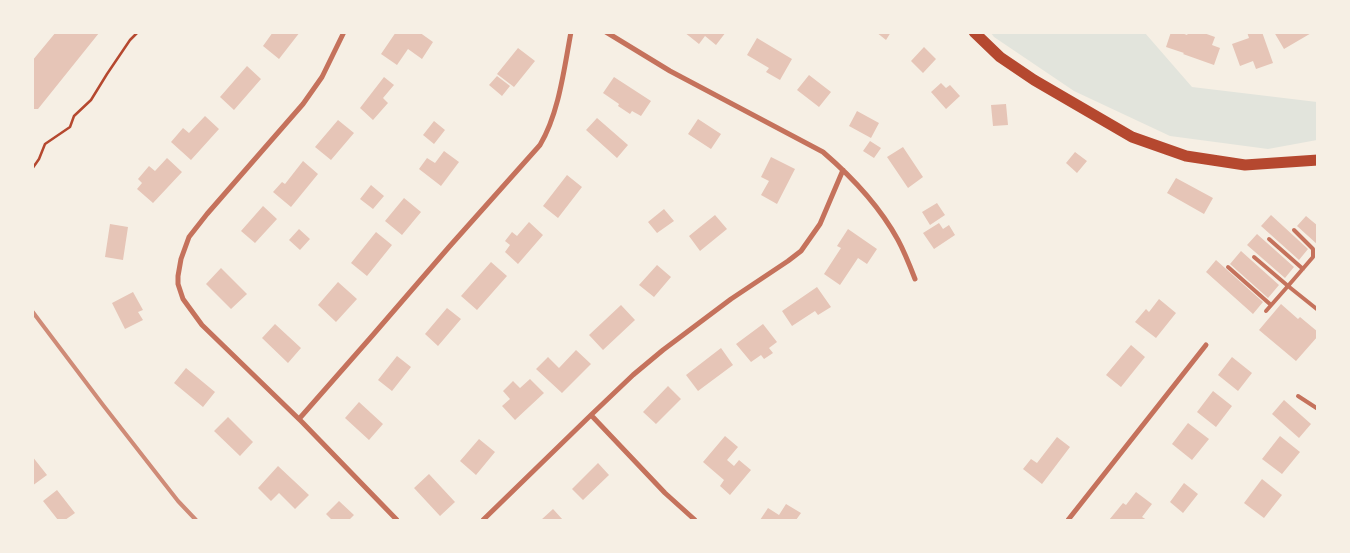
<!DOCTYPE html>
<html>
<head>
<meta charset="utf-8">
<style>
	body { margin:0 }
	#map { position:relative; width:1350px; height:553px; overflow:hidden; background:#f6efe4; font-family:"Varela Round",sans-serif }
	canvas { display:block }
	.frame { position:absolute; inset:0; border:34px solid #f6efe4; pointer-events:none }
</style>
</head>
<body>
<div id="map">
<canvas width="1350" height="553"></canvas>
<div class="frame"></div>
</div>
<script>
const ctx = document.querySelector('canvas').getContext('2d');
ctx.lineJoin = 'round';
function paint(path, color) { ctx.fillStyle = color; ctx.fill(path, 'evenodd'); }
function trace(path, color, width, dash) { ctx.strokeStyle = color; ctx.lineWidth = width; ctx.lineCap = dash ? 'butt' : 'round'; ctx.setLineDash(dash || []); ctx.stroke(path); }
paint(new Path2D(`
	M991,33H1145L1192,87L1317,102V140L1268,149L1170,136L1074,91L994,37Z`), '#e2e4dc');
paint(new Path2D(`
	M56,32L99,33L38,109H32V61Z
	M273,32H300L279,59L263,46Z
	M396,32H419L433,42L422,59L408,49L397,65L381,54Z
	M684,32H726L716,45L705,36L699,44Z
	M876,32H891L886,40Z
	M1171,32H1179L1187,35L1189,32H1201L1215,37L1212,45L1220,48L1214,65L1183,54L1184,53L1166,47Z
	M1247,32H1262L1273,63L1256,69L1253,61L1240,66L1232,44L1249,38Z
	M1274,32H1313L1284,49Z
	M757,38L792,59L780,80L766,72L769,68L747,55Z
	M924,47L936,59L923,73L911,61Z
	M518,48L535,61L514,87L497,74Z
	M247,66L261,79L234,110L220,97Z
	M809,75L831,92L819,107L797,90Z
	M497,76L510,86L502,96L489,85Z
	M384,77L394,85L383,98L388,103L373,120L360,108Z
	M614,77L651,101L641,116L632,111L630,114L618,106L619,104L603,93Z
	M941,83L946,88L950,85L960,96L946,109L931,92Z
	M1006,104L1008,125L993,126L991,105Z
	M857,111L879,123L871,138L849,126Z
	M205,116L219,129L191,160L171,142L183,128L189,133Z
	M597,118L628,145L617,158L586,130Z
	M698,119L721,134L711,149L688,134Z
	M338,120L354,133L331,160L315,147Z
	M434,121L445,130L434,144L423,135Z
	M870,141L881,148L874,158L863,151Z
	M903,147L923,177L908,188L887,157Z
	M444,151L459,162L441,186L419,169L427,158L435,163Z
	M1075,152L1087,161L1077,173L1066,163Z
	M771,157L795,169L777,204L761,195L769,181L761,177Z
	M167,158L182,172L153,203L137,189L142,183L138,179L149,166L155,171Z
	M303,161L318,174L291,207L273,192L282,182L285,184Z
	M567,175L582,187L558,218L543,206Z
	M1176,178L1213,198L1204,214L1167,193Z
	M371,185L384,196L373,209L360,199Z
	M404,198L421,212L402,235L385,221Z
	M937,203L945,215L930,225L922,212Z
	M263,206L277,219L255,243L241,231Z
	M664,209L674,221L657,233L648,222Z
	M715,215L727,229L700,251L689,236Z
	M1271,215L1308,249L1299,260L1261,226Z
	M1306,216L1318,226V245L1297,226Z
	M529,222L543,235L518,264L505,252L510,245L505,241L512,232L517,236Z
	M939,223L943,229L949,225L955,235L934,249L923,233Z
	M110,224L128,227L123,260L105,257Z
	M299,229L310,239L300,250L289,240Z
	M848,229L877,249L867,264L858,258L840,285L824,274L841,248L837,246Z
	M376,232L392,245L367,276L351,263Z
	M1257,234L1294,267L1285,278L1247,245Z
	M1241,251L1279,285L1268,298L1230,264Z
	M1216,260L1263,302L1253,314L1206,272Z
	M491,262L507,276L477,310L461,296Z
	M657,265L671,277L654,297L639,285Z
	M221,268L247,294L231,309L206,284Z
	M338,282L357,299L336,322L318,305Z
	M817,287L831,307L818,315L815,311L792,326L782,311Z
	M133,292L143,310L138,312L143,320L125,329L112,303Z
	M1159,299L1176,313L1156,338L1135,322L1146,309L1149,312Z
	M1281,304L1298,319L1300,317L1318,332V336L1296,361L1259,330Z
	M621,305L635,320L603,350L589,335Z
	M447,308L461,319L438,346L425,334Z
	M275,324L301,348L288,363L262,338Z
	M763,324L777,342L769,348L773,353L764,359L761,355L751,362L736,344Z
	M1131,345L1145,357L1121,387L1106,375Z
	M721,348L733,365L698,391L686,375Z
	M576,350L591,364L562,393L536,369L548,357L559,368Z
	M397,356L411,367L392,391L378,380Z
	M1232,357L1252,373L1238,391L1218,375Z
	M186,368L215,392L203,407L174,383Z
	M530,379L544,393L515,420L502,406L510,399L503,391L513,381L520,388Z
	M668,386L681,399L656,424L643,412Z
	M1213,391L1232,406L1216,427L1197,412Z
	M1284,400L1311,424L1299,438L1272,414Z
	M359,402L383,424L369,440L345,418Z
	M228,417L253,442L240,456L214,431Z
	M1188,423L1209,439L1192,460L1172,444Z
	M725,436L738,447L727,460L734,466L739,460L751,470L730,495L720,486L724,480L703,462Z
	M1280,436L1300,452L1282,474L1262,459Z
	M1057,437L1070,447L1042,484L1023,469L1031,459L1037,463Z
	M479,439L495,452L476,475L460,461Z
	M32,456L47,475L32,486Z
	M598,463L609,475L583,500L572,489Z
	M278,466L309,495L295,509L279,493L271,501L258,488Z
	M429,474L455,502L440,516L414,488Z
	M1262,479L1282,495L1264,518L1244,503Z
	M1184,483L1198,494L1183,513L1170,502Z
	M57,490L75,513L65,520H58L43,501Z
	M1136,492L1152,504L1142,517L1147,520H1109L1123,503L1126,505Z
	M339,501L354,515L349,520H332L326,514Z
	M786,504L801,513L796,520H760L768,508L779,515Z
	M553,509L563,520H541Z`), '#e6c5b7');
trace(new Path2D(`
	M32,169L39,159L45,144L70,127L74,116L91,100L107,74L130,40L138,32`), '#b5482f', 2.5);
trace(new Path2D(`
	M1269,239L1303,269
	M1254,257L1288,286L1313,257V249L1294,230
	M1228,267L1271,305
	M1266,311L1288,286L1318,310
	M1298,396L1318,409`), '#c5725c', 4);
trace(new Path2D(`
	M344,32L322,77L303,104L207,214L189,237L181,259L178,276V284L183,299L202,325L302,422L397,520
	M606,32L670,71L823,152C852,177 880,207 898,240C905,253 910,266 915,279
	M591,415L665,493L695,520
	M299,419L372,336L449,247L540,145C559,113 564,69 571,32
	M483,520L591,415L633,375L663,350L731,299L788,261L801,251L820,224L843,170
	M1068,520L1206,345`), '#c5725c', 5);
trace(new Path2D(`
	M974,32L1000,57L1034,80L1132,137L1186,156L1245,165L1318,160`), '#b5482f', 11);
trace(new Path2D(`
	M32,311L103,405L178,501L196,520`), '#cf8b77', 4);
</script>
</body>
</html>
